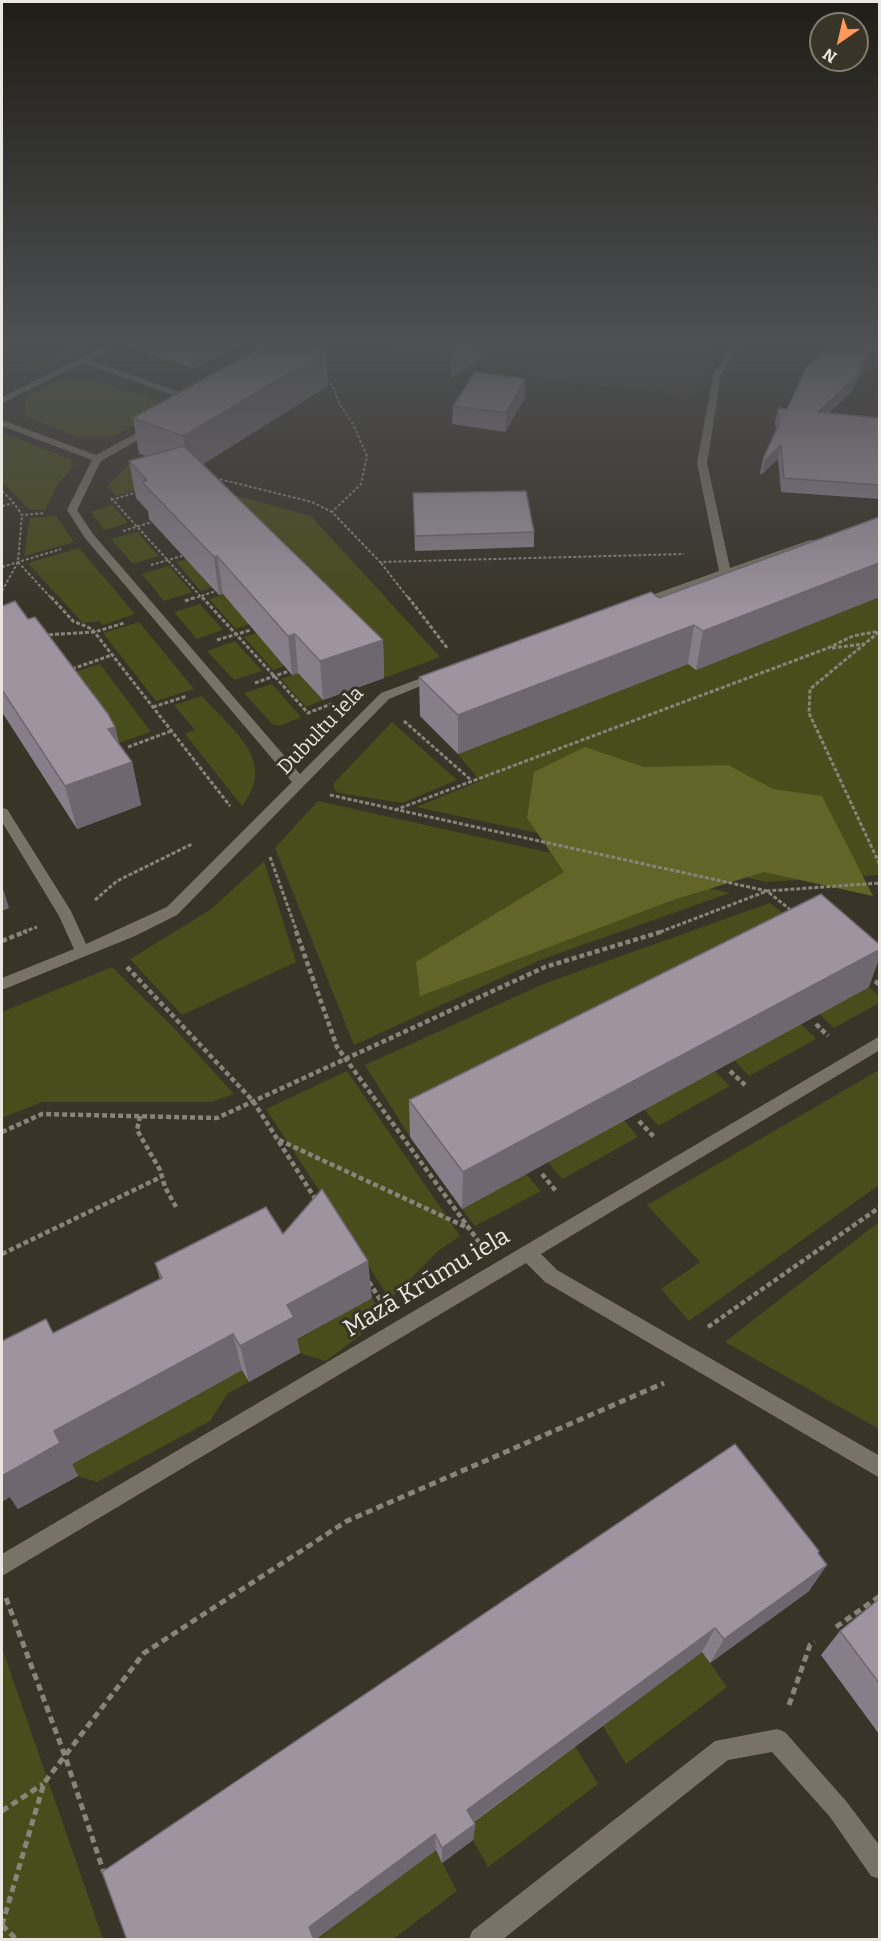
<!DOCTYPE html>
<html>
<head>
<meta charset="utf-8">
<style>
	body { margin:0 }
	#map { position:relative; width:881px; height:1941px; overflow:hidden; background:#393428; font-family:Bitter,serif }
	canvas { display:block }
	.frame { position:absolute; inset:0; border:3px solid #ebe7e0; pointer-events:none }
	.north { position:absolute; left:809px; top:12px; width:60px; height:60px; box-sizing:border-box; background:#393428; border:2px solid #807c72; border-radius:50%; rotate:214deg; font-size:16px; font-weight:700; line-height:24px; text-align:center; color:#ebe7e0 }
	.north::after { content:''; display:block; margin:auto; width:21px; height:27px; background:#ff9a5b; clip-path:polygon(50% 0,100% 100%,50% 72%,0 100%) }
</style>
</head>
<body>
<div id="map">
<canvas width="881" height="1941"></canvas>
<div class="frame"></div>
<div class="north">N</div>
</div>
<script>
const ctx = document.querySelector('canvas').getContext('2d');
ctx.lineJoin = 'round';
function paint(path, color) { ctx.fillStyle = color; ctx.fill(path, 'evenodd'); }
function trace(path, color, width, dash) { ctx.strokeStyle = color; ctx.lineWidth = width; ctx.lineCap = dash ? 'butt' : 'round'; ctx.setLineDash(dash || []); ctx.stroke(path); }
function drawText(font, color, halo, rows, align = 'center') {
  ctx.font = font + ' Bitter,serif'; ctx.lineWidth = 6; ctx.setLineDash([]); ctx.textBaseline = 'middle'; ctx.strokeStyle = halo; ctx.fillStyle = color; for (const [text, x, y, turn = 0] of rows) {
    ctx.save(); ctx.translate(x, y); ctx.rotate((+turn || 0) * Math.PI / 180); ctx.textAlign = isNaN(turn) ? turn : align; if (halo) ctx.strokeText(text, 0, 0); ctx.fillText(text, 0, 0); ctx.restore();
  }
}
paint(new Path2D(`
	M302,344H717L697,395L564,383L378,344Z`), '#443c2b');
paint(new Path2D(`
	M74,344H92L34,373L23,369Z
	M64,379L94,380L159,402L161,411L112,437H78L25,416L26,398Z
	M2,433L71,459L73,467L58,484L45,510L29,509L2,482Z
	M135,458L187,476L116,496L107,486Z
	M189,483L311,516L440,657L384,678Z
	M112,505L128,523L104,530L91,512Z
	M56,516L74,542L24,556L30,518Z
	M137,532L159,556L133,564L111,539Z
	M79,548L135,614L103,625L99,621L83,623L28,563Z
	M191,558L217,586L201,591L176,562Z
	M169,566L192,592L164,601L142,574Z
	M225,594L252,623L236,629L209,599Z
	M879,597V875L767,882L416,807L480,781L458,754L688,664L696,670Z
	M200,604L223,630L197,639L174,612Z
	M139,622L194,689L156,701L103,633Z
	M260,632L289,664L273,670L244,637Z
	M235,641L262,671L234,680L207,651Z
	M100,664L151,732L109,746L60,677Z
	M298,673L323,700L306,707L281,679Z
	M272,684L301,717L280,726L272,724L244,693Z
	M202,696C232,730 278,760 242,806L185,734L195,730L174,705Z
	M392,722L457,780L402,803L339,793L334,789V783Z
	M318,801L730,893L540,960L354,1045L275,848Z
	M264,861L296,962L182,1015L130,959L210,910Z
	M770,903L809,933L410,1137L365,1065L543,984Z
	M112,967L171,1025L234,1094L211,1102H42L2,1118V1012Z
	M869,987L879,996V1003L834,1028L819,1014Z
	M801,1024L816,1039L749,1076L734,1060Z
	M879,1070V1185L689,1321L661,1289L700,1262L647,1205Z
	M347,1071L460,1236L438,1251L390,1299L266,1109Z
	M715,1071L730,1086L658,1126L644,1109Z
	M624,1120L638,1137L562,1179L548,1162Z
	M526,1174L541,1191L475,1226L462,1209Z
	M879,1222V1429L725,1342Z
	M372,1298L384,1317L326,1361L300,1353L293,1342Z
	M242,1370L249,1382L228,1393L210,1421L97,1482L78,1476L72,1464Z
	M2,1648L103,1939H2Z
	M702,1652L727,1687L626,1764L603,1726Z
	M575,1746L598,1784L488,1867L466,1827Z
	M435,1849L457,1891L393,1939L316,1940Z`), '#494c1b');
paint(new Path2D(`
	M585,747L644,767L728,765L773,789L822,796L873,896L764,872L673,900L420,996L416,962L564,872L527,818L534,772Z`), '#626527');
trace(new Path2D(`
	M325,382L332,384L340,405L353,424L367,456L361,484L332,512
	M215,478L312,502L332,512L380,562L684,554
	M2,491L14,503
	M111,498L203,599
	M111,500L138,492
	M2,506L14,503L22,515L45,513
	M123,531L152,522
	M18,562L52,599
	M381,563L409,599
	M151,565L182,556
	M2,567L61,549
	M2,591L18,562L22,515
	M192,599L216,591`), '#88847a', 2, [3, 2]);
trace(new Path2D(`
	M51,597L73,621L92,629L230,806
	M202,597L308,713L331,704
	M408,597L448,649
	M185,601L196,597
	M879,632L810,689L809,713L880,865
	M43,635L95,632L124,623
	M217,640L251,630
	M832,648L864,644
	M72,669L112,655
	M255,683L289,671
	M153,707L187,696
	M404,721L471,780
	M128,747L171,731
	M330,795L767,891L793,912
	M395,810L828,648L853,636L880,631
	M270,857L297,932
	M95,900L117,881L192,844
	M23,932L37,927
	M660,932L767,891L880,883`), '#88847a', 3, [4, 2]);
trace(new Path2D(`
	M296,931L337,1047L479,1242
	M2,941L27,931
	M127,967L253,1101L316,1200
	M875,981L880,985
	M816,1024L828,1036
	M730,1071L745,1085
	M140,1116L137,1130L160,1170L165,1187L176,1207
	M639,1121L654,1137
	M2,1132L42,1114L217,1118L545,967L664,931
	M279,1140L468,1228
	M542,1174L556,1191
	M2,1254L161,1177
	M369,1282L381,1301
	M708,1327L880,1207`), '#88847a', 4.5, [5, 3]);
trace(new Path2D(`
	M6,1598L65,1756L104,1873
	M836,1627L880,1596
	M789,1705L810,1645L815,1642
	M2,1811L43,1784
	M2,1925L44,1783L144,1653L347,1521L664,1383
	M2,1925L17,1940`), '#88847a', 5, [7, 4.5]);
paint(new Path2D(`
	M109,344H119L90,360L201,400L193,402L83,363L2,403V397Z
	M733,344H741L721,375L707,463L730,568L810,540H818L819,542L643,605H635V601L719,571L697,463L713,375Z
	M2,420L96,455L151,425H157V429L101,461L77,510L93,534L300,774L381,693L435,673L439,672L445,676L389,699L177,915L135,936L2,990V978L74,949L59,916L2,822V808L7,809L71,911L86,944L167,907L292,782L85,538L67,510L92,460L2,426Z
	M880,1036V1050L541,1254L557,1270L880,1456V1478L545,1282L526,1263L2,1576V1554Z
	M777,1729L785,1732L846,1801L880,1846V1879L871,1876L830,1817L772,1752L728,1760L502,1940H469L472,1931L715,1741Z`), '#787366');
paint(new Path2D(`
	M122,344H241L194,369Z
	M833,344H874L852,391L829,413L879,418V499L781,492L778,459L762,474L760,473L763,459L776,431L775,422L778,408L787,409Z
	M326,351L328,386L202,464L383,640L384,678L323,700L298,673L292,675L223,594L219,595L149,519L148,511L136,498L129,461L146,456L139,454L133,418Z
	M525,397L505,432L452,424L453,406Z
	M413,493L534,532V547L415,551Z
	M879,517V597L696,670L688,664L458,754L420,716L419,677L659,598Z
	M2,606L28,619L115,727L119,744L132,762L141,805L77,829L2,712Z
	M869,987L462,1209L410,1137L409,1100Z
	M283,1234L372,1298L297,1339L300,1353L249,1382L242,1370L72,1464L78,1476L18,1509L10,1497L53,1333L160,1279L155,1263Z
	M818,1553L809,1591L710,1663L702,1652L474,1822L475,1824L473,1840L442,1863L436,1850L316,1939V1940H127Z
	M879,1599V1734L821,1655L840,1631Z`), '#887e89');
paint(new Path2D(`
	M190,344H241L194,369Z
	M476,344H502L451,378V360Z
	M871,344H874L852,391L815,425L818,412Z
	M326,351L328,386L189,473L183,436Z
	M526,379L525,397L505,432L506,413Z
	M781,445L778,459L762,474L765,460Z
	M217,556L223,594L219,595L214,557Z
	M879,563V597L696,670L703,631Z
	M694,625L688,664L458,754V715Z
	M295,634L298,673L292,675L288,636Z
	M383,640L384,678L323,700L320,661Z
	M115,727L124,765L132,762L141,805L77,829L65,786L108,729Z
	M2,885L9,908L2,911Z
	M879,950V959L869,987L462,1209L463,1172Z
	M368,1261L372,1298L297,1339L300,1353L249,1382L240,1346L287,1305Z
	M233,1334L242,1370L72,1464L78,1476L18,1509L10,1497L2,1502V1476L54,1431Z
	M827,1565L809,1591L710,1663L724,1639Z
	M715,1628L702,1652L466,1827L467,1810Z
	M475,1824L473,1840L442,1863V1848Z
	M435,1834L436,1850L316,1939V1940H314L309,1927Z`), '#6f676f');
const building = new Path2D(`
	M267,344H299L326,351L183,436L133,418Z
	M462,344H476L451,360Z
	M833,344H871L855,377L818,412L879,418V485L784,478L781,445L765,460L763,459L779,424L778,408L787,409L807,366Z
	M475,372L526,379L506,413L453,406Z
	M184,446L383,640L320,661L295,634L288,636L217,556L214,557L142,482L147,480L129,461Z
	M526,491L534,532L415,536L413,493Z
	M879,517V563L703,631L694,625L458,715L419,677L651,592L659,598Z
	M15,601L28,619L35,617L108,714L115,727L108,729L132,762L65,786L2,690V606Z
	M821,894L879,944V950L463,1172L409,1100Z
	M322,1189L368,1261L287,1305L294,1317L240,1346L233,1334L54,1431L60,1443L2,1476V1341L46,1319L53,1333L162,1278L155,1263L266,1207L283,1234Z
	M735,1444L819,1551L818,1553L827,1565L724,1639L715,1628L467,1810L475,1824L442,1848L435,1834L309,1927L314,1940H127L102,1872Z
	M879,1599V1683L840,1631Z`);
paint(building, '#9e939f');
trace(building, '#6f676f', 1.5);
const sky = ctx.createLinearGradient(0, 0, 0, 615);
sky.addColorStop(0, '#1f1d16');
sky.addColorStop(0.56, '#4e5053');
sky.addColorStop(1, '#4e505300');
ctx.fillStyle = sky;
ctx.fillRect(0, 0, 881, 615);
drawText('20px', '#ebe7e0', '#393428', [
	["Dubultu iela",321,731,-46]
]);
drawText('24px', '#ebe7e0', '#393428', [
	["Mazā Krūmu iela",427,1283,-31]
]);
</script>
</body>
</html>
